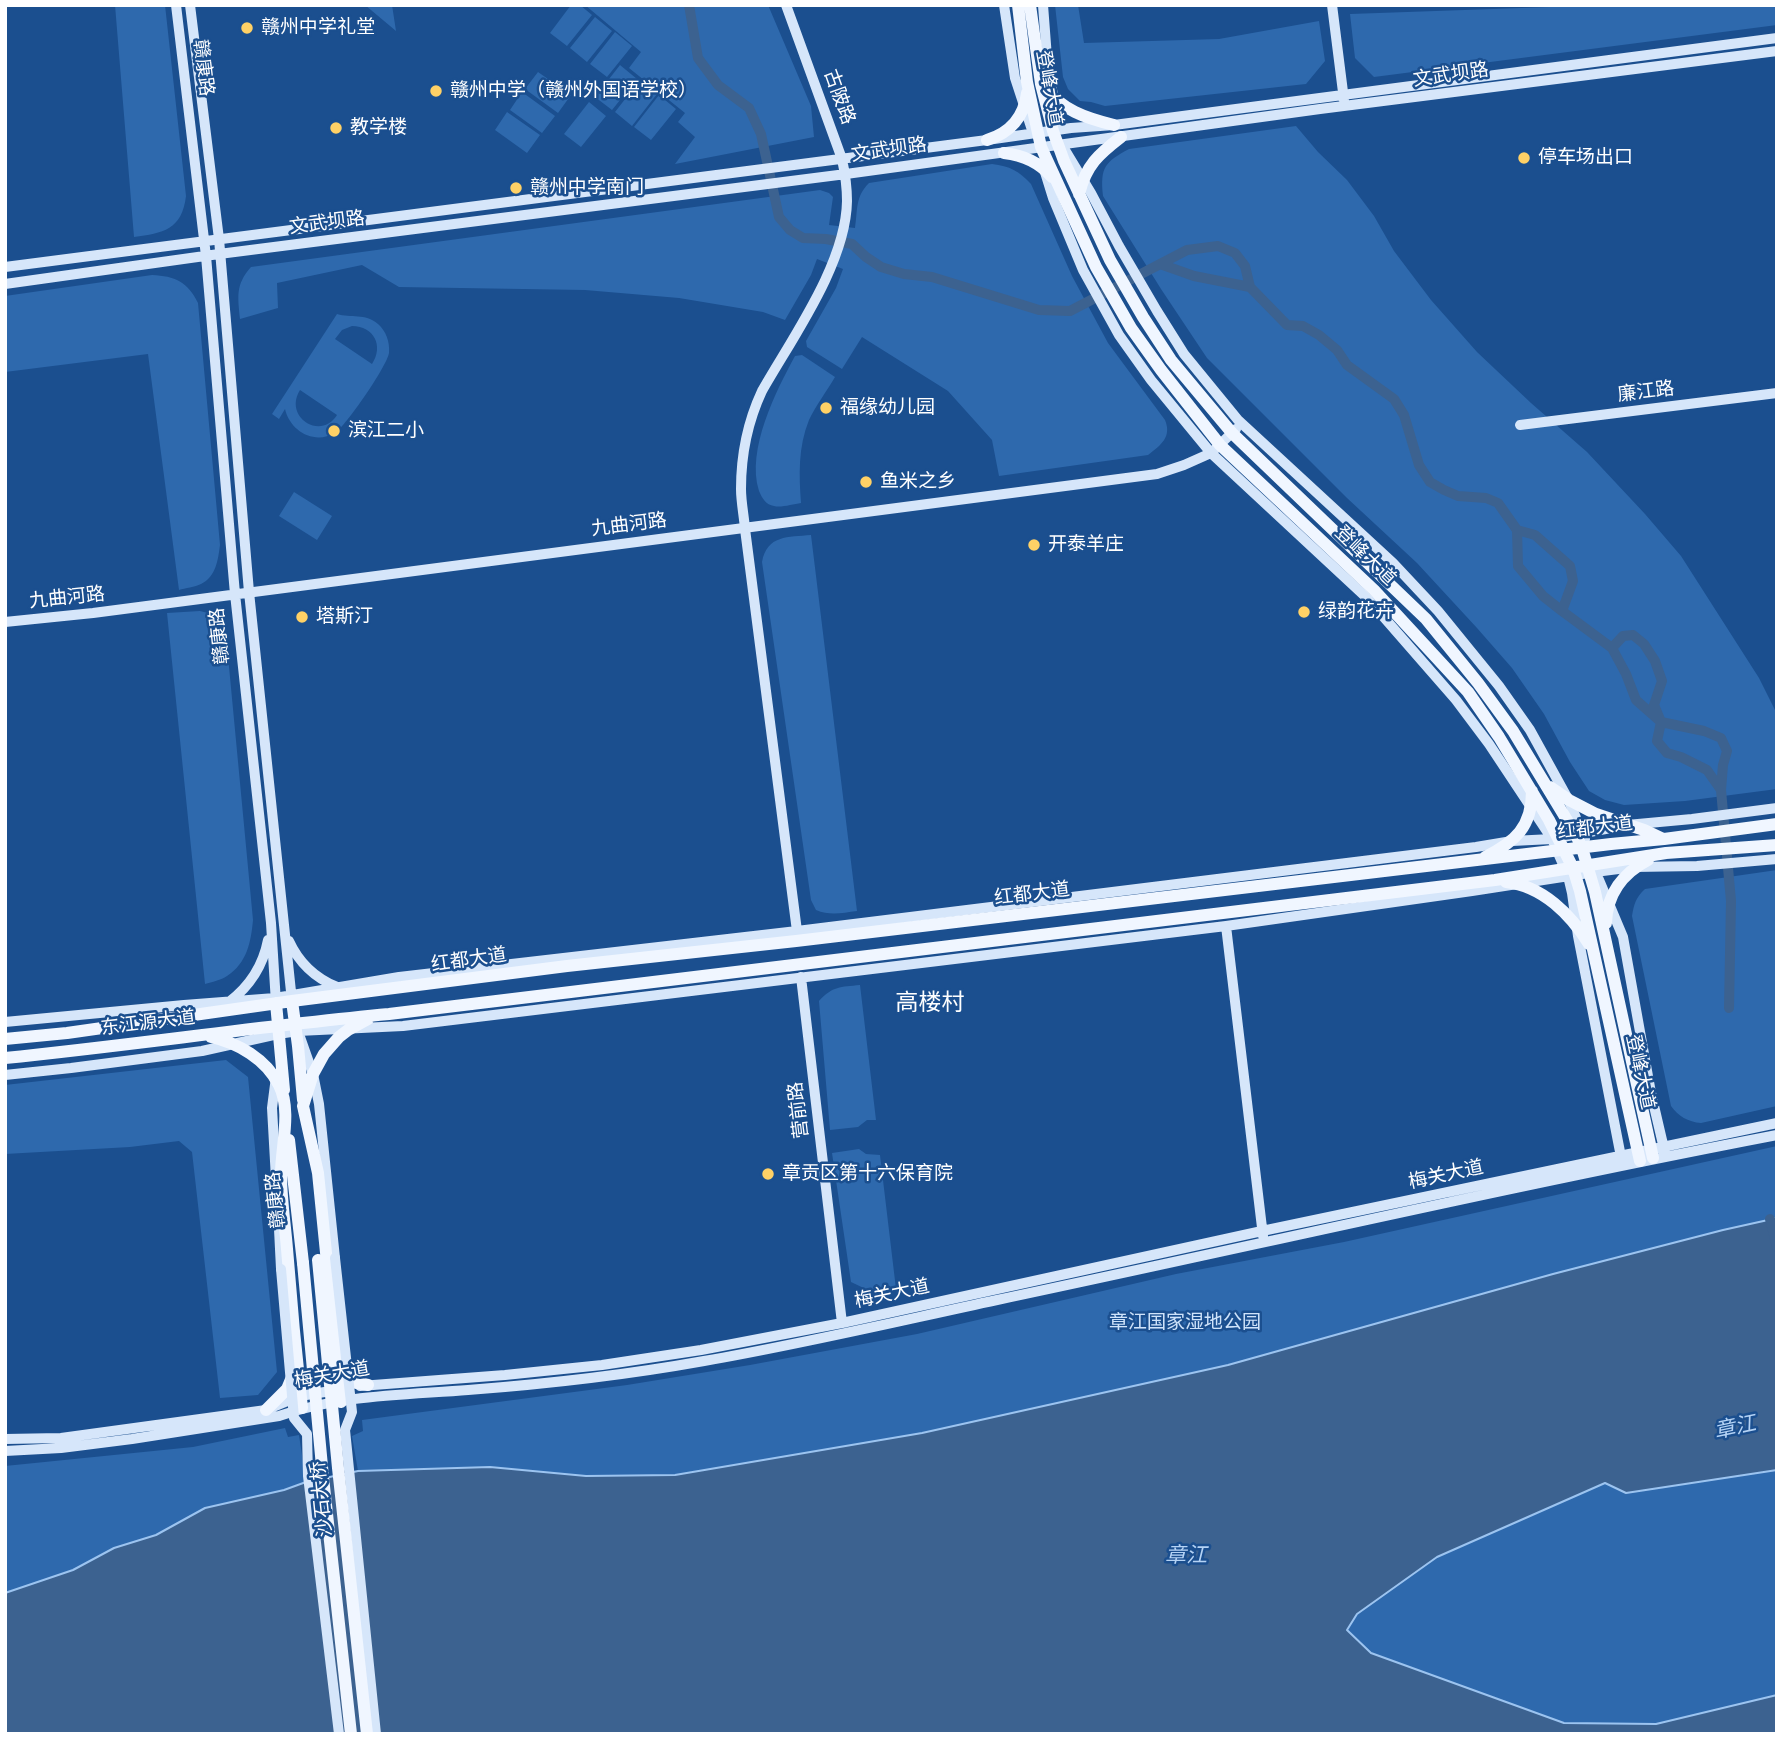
<!DOCTYPE html>
<html>
<head>
<meta charset="utf-8">
<style>
	body { margin:0 }
	#map { position:relative; width:1782px; height:1739px; overflow:hidden; background:#1b4f8f; font-family:Karla,sans-serif }
	canvas { display:block }
	.frame { position:absolute; inset:0; border:7px solid #fff; pointer-events:none }
</style>
</head>
<body>
<div id="map">
<canvas width="1782" height="1739"></canvas>
<div class="frame"></div>
</div>
<script>
const ctx = document.querySelector('canvas').getContext('2d');
ctx.lineJoin = 'round';
function paint(path, color) { ctx.fillStyle = color; ctx.fill(path, 'evenodd'); }
function trace(path, color, width, dash) { ctx.strokeStyle = color; ctx.lineWidth = width; ctx.lineCap = dash ? 'butt' : 'round'; ctx.setLineDash(dash || []); ctx.stroke(path); }
function drawText(font, color, halo, rows, align = 'center') {
  ctx.font = font + ' Karla,"Noto Sans SC",sans-serif'; ctx.lineWidth = 5; ctx.setLineDash([]); ctx.textBaseline = 'middle'; ctx.strokeStyle = halo; ctx.fillStyle = color; for (const [text, x, y, turn = 0] of rows) {
    ctx.save(); ctx.translate(x, y); ctx.rotate((+turn || 0) * Math.PI / 180); ctx.textAlign = isNaN(turn) ? turn : align; if (halo) ctx.strokeText(text, 0, 0); ctx.fillText(text, 0, 0); ctx.restore();
  }
}
paint(new Path2D(`
	M115,5H165L186,196C182,230 163,233 134,237Z
	M365,5H392L396,31Z
	M571,5H580L592,15L567,46L550,33Z
	M585,5H768L811,106L814,137L675,164L695,137L678,122L685,113L629,68L641,52Z
	M1055,5H1078L1084,43L1219,39L1319,21L1325,61L1306,84L1105,106L1091,102L1080,101L1068,89L1063,77Z
	M1607,5H1777V25L1374,77L1355,58L1350,14Z
	M595,17L612,31L587,62L570,48Z
	M615,32L632,46L607,77L590,64Z
	M620,65L637,79L612,110L595,97Z
	M538,72L571,95L558,113L525,89Z
	M640,80L657,94L632,126L615,112Z
	M522,92L555,116L542,133L510,110Z
	M659,95L676,109L651,140L634,127Z
	M589,102L606,116L581,147L564,134Z
	M507,112L540,135L527,153L495,130Z
	M1296,126L1318,152L1347,180L1374,216L1394,251L1431,300L1477,352L1531,403L1587,452L1645,514L1681,556L1759,678L1777,714V789L1685,801L1624,805L1605,800L1589,791L1570,762L1544,714L1512,668L1477,628L1417,563L1347,498L1207,358L1161,289L1103,196C1100,167 1105,162 1129,149Z
	M992,164C1010,166 1019,171 1031,184L1072,276L1108,343L1165,420C1172,437 1161,445 1148,455L999,476L992,440L948,391L862,337L842,369L807,347L806,341L836,288L843,269L817,259L811,275L785,320L763,312L679,298L585,290L399,287L362,265L277,283L278,308L240,319C238,297 235,285 251,267L820,190L829,193L833,197L829,225L855,228C858,209 855,197 869,183Z
	M152,275C175,276 188,282 198,303L220,545C218,560 216,577 201,584C195,587 185,588 179,590L148,354L5,372V296Z
	M337,314C351,318 365,313 378,324C386,331 390,342 389,353C387,366 346,426 335,433C314,445 290,431 285,409L279,419L272,414ZM352,326C374,326 384,346 372,364L335,339L342,330ZM300,390L337,415C321,441 283,417 300,390Z
	M802,355L835,377C827,391 816,405 809,420C798,447 799,475 801,503C793,504 781,508 774,506C766,505 762,498 759,491C746,450 776,391 795,356Z
	M294,492L332,516L317,540L279,516Z
	M811,535L857,911C842,913 830,916 816,910L811,900L762,562C767,535 788,537 811,535Z
	M200,611C217,615 220,619 226,635L253,920C251,942 247,963 227,976C221,980 212,982 205,984L167,613Z
	M1777,870V1106L1701,1123C1688,1122 1678,1116 1671,1106L1632,916C1634,904 1636,897 1645,889Z
	M860,985L876,1120H867L858,1127L830,1130L819,1001C833,986 840,987 860,985Z
	M226,1060L248,1077L277,1372L258,1395L220,1398L192,1152L179,1141L130,1147L5,1154V1085Z
	M1777,1146V1218L1723,1230L1228,1365L922,1433L675,1475L586,1476L490,1467L358,1471L352,1436L363,1431L362,1420L627,1385L750,1365L917,1334L1176,1274L1344,1242Z
	M859,1149L866,1154L880,1155L896,1289L870,1291L851,1282L832,1153Z
	M285,1428L288,1437L299,1435L306,1482L284,1490L205,1508L156,1535L114,1548L73,1570L5,1593V1466L193,1447Z
	M1777,1470V1695L1656,1724L1564,1723L1371,1653L1347,1631L1357,1614L1437,1557L1605,1483L1626,1493Z`), '#2e69ad');
const water = new Path2D(`
	M1777,1218V1470L1626,1493L1605,1483L1437,1557L1357,1614L1347,1630L1371,1653L1564,1723L1656,1724L1777,1695V1734H5V1593L73,1570L114,1548L156,1535L205,1508L284,1490L306,1482L358,1471L490,1467L586,1476L675,1475L922,1433L1228,1365L1553,1274L1723,1230Z`);
paint(water, '#3c6290');
trace(water, '#9cc4f0', 2);
trace(new Path2D(`
	M689,5L698,58L718,85L749,108L761,134L779,217L790,230L803,238L826,239L852,244L866,257L881,267L904,274L932,277L1039,310L1070,311L1187,250L1218,246L1235,253L1245,266L1250,287L1287,325L1303,326L1319,335L1337,350L1347,365L1394,399L1404,415L1419,465L1430,482L1444,490L1458,496L1486,498L1498,503L1517,530L1535,535L1570,566L1573,581L1562,611L1612,648L1623,636L1633,635L1644,644L1655,661L1662,681L1654,705L1661,722L1657,741L1667,753L1681,757L1707,770L1721,790L1731,901L1729,1008
	M1160,264L1194,276L1250,287
	M1517,530L1518,566L1543,596L1562,611
	M1612,648L1626,674L1636,700L1661,722L1704,731L1721,738L1727,751L1723,765L1721,790
	M1770,1219L1777,1247`), '#3c6290', 10);
trace(new Path2D(`
	M176,5L206,256L235,594L271,923L276,1003
	M190,5L219,239L249,592L292,1001
	M786,5L842,159C845,173 847,187 847,201C846,264 792,338 762,391C748,421 741,456 741,489C741,502 744,516 745,529L797,931
	M1004,5L1015,78L1032,130
	M1043,5L1048,71L1054,99L1057,130
	M1332,5L1344,100
	M1062,145L1091,193L1119,246L1157,311L1184,354L1238,420L1393,563L1438,611L1499,686L1530,730L1568,799L1585,839
	M1044,169L1053,198L1083,270L1119,335L1151,380L1211,453L1367,598L1456,700L1489,744L1552,839L1568,876L1572,893L1578,936L1622,1162
	M5,267L987,140L1071,128L1114,125L1777,38
	M5,284L219,254L846,174L1320,109L1777,51
	M1520,425L1777,393
	M5,622L93,613L1157,474L1184,465L1211,453L1236,429
	M1594,868L1623,937L1651,1093L1665,1153
	M1226,926L1263,1236
	M289,941C299,963 315,978 337,987
	M801,977L842,1323
	M229,1002C250,986 263,966 268,940
	M5,1022L184,1005L275,998L399,977L797,931L1476,847L1512,841L1552,839L1627,825L1692,819L1777,808
	M300,1037L313,1074L319,1104L335,1258
	M5,1075L71,1068L202,1051L278,1034L298,1031L403,1026L1226,926L1472,891L1595,872L1634,867L1697,866L1777,859
	M276,1179L272,1108L276,1077
	M278,1209L281,1269
	M360,1386L505,1375L602,1365L701,1350L842,1323L1262,1231L1777,1123
	M5,1439L61,1438L266,1410L300,1396L337,1390
	M5,1451L61,1448L132,1439L279,1416C339,1395 405,1395 468,1390C547,1384 626,1375 704,1361C802,1344 899,1321 997,1300C1257,1245 1516,1185 1777,1135`), '#d6e6fa', 10);
trace(new Path2D(`
	M1018,5L1027,82L1041,147L1096,267L1131,328L1161,370L1220,445L1374,590L1468,692L1499,737L1549,820L1573,868L1580,891L1640,1161
	M1030,5L1041,84L1053,131L1064,161L1110,260L1143,317L1171,360L1232,433L1426,619L1478,683L1513,731L1576,835L1582,848L1595,892L1653,1158
	M1043,86C1062,110 1085,118 1114,125
	M987,140C1010,133 1024,117 1027,93
	M1004,153C1023,155 1039,162 1052,177
	M1079,194C1086,165 1099,154 1121,137
	M1550,787L1569,800L1596,814L1644,830L1663,839
	M1485,857C1515,842 1532,827 1532,791
	M1506,882C1543,886 1571,915 1589,944
	M1606,923C1607,894 1623,873 1648,860
	M292,1001L298,1046L303,1100
	M276,1003L284,1090
	M211,1037C238,1043 266,1059 279,1085C292,1110 281,1147 281,1174C281,1199 285,1224 287,1249C291,1302 296,1355 302,1408
	M5,1039L67,1033L292,1001L567,966L796,941L1611,844L1664,839L1777,824
	M5,1058C133,1045 261,1026 389,1014L1495,880L1666,853L1777,845
	M289,1140L303,1263
	M341,1372L352,1382L368,1385
	M341,1402L318,1173L303,1106L313,1074L324,1054L339,1037L348,1030L368,1019
	M266,1410L287,1389L292,1377`), '#f0f6ff', 12);
trace(new Path2D(`
	M335,1258L352,1412L345,1430L376,1734
	M281,1269L294,1418L307,1434L308,1476L339,1734`), '#d6e6fa', 10);
trace(new Path2D(`
	M318,1260L338,1468L367,1734
	M303,1263L323,1477L351,1734`), '#f0f6ff', 12);
for (const [x, y, r, color] of [
	[247,28,7,"#ffd166"],
	[436,91,7,"#ffd166"],
	[336,128,7,"#ffd166"],
	[1524,158,7,"#ffd166"],
	[516,188,7,"#ffd166"],
	[826,408,7,"#ffd166"],
	[334,431,7,"#ffd166"],
	[866,482,7,"#ffd166"],
	[1034,545,7,"#ffd166"],
	[1304,612,7,"#ffd166"],
	[302,617,7,"#ffd166"],
	[768,1174,7,"#ffd166"]
]) { const dot = new Path2D(); dot.arc(x, y, r, 0, 2 * Math.PI); ctx.fillStyle = color; ctx.fill(dot); trace(dot, '#1b4f8f', 2.5); }
drawText('19px', '#fff', '#1b4f8f', [
	["赣州中学礼堂",261,28],
	["赣州中学（赣州外国语学校）",450,91],
	["教学楼",350,128],
	["停车场出口",1538,158],
	["赣州中学南门",530,188],
	["福缘幼儿园",840,408],
	["滨江二小",348,431],
	["鱼米之乡",880,482],
	["开泰羊庄",1048,545],
	["绿韵花卉",1318,612],
	["塔斯汀",316,617],
	["章贡区第十六保育院",782,1174]
], 'left');
drawText('19px', '#fff', '#1b4f8f', [
	["赣康路",203,68,83],
	["文武坝路",1451,75,-8],
	["登峰大道",1049,88,80],
	["古陂路",839,97,70],
	["文武坝路",889,150,-8],
	["文武坝路",327,223,-7],
	["廉江路",1646,392,-7],
	["九曲河路",629,525,-7],
	["登峰大道",1365,556,44],
	["九曲河路",67,598,-6],
	["赣康路",220,636,-96],
	["红都大道",1595,828,-7],
	["红都大道",1032,894,-7],
	["红都大道",469,960,-8],
	["东江源大道",148,1023,-7],
	["登峰大道",1640,1072,78],
	["营前路",799,1110,-97],
	["梅关大道",1446,1175,-12],
	["赣康路",276,1200,-96],
	["梅关大道",892,1294,-12],
	["梅关大道",332,1375,-10],
	["沙石大桥",322,1499,-96]
]);
drawText('19px', '#cfe3fa', '#1b4f8f', [
	["章江国家湿地公园",1185,1323]
]);
drawText('italic 21px', '#b5d3f5', '#1b4f8f', [
	["章江",1735,1428,-12],
	["章江",1186,1556]
]);
drawText('23px', '#fff', '#1b4f8f', [
	["高楼村",930,1003]
]);
</script>
</body>
</html>
